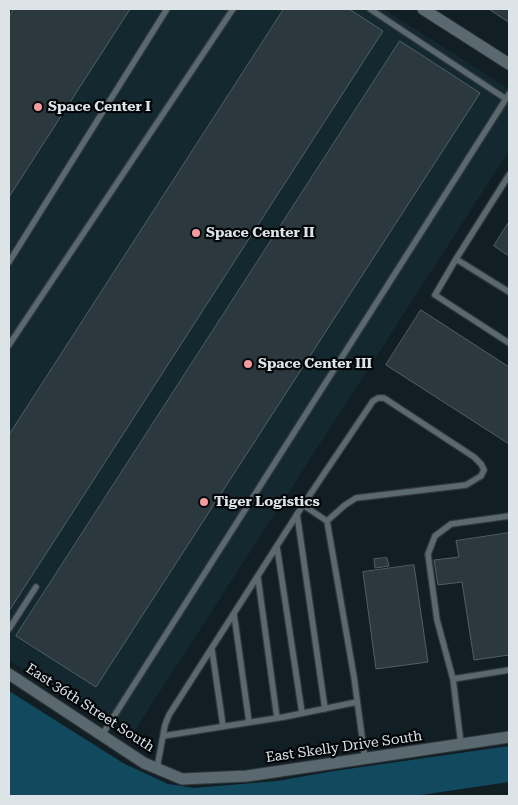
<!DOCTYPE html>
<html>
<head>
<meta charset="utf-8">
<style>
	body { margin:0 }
	#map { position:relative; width:518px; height:805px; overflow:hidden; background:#111e23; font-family:"Roboto Serif",serif }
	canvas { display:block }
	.frame { position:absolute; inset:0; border:10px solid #dce4e8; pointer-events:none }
</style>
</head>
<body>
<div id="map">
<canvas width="518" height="805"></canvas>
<div class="frame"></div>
</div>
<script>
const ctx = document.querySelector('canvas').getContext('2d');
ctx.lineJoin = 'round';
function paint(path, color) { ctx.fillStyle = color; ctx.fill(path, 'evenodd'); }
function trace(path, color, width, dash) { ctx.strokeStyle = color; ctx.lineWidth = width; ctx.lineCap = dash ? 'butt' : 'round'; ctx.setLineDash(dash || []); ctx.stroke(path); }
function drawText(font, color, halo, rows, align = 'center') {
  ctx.font = font + ' "Roboto Serif",serif'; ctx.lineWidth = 4.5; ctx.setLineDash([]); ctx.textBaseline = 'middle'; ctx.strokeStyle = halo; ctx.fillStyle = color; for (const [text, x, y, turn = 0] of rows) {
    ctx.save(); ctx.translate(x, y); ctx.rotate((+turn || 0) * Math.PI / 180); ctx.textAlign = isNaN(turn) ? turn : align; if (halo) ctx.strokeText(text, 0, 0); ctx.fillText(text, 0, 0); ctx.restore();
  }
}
paint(new Path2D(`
	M9,9H384L509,89V151L130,738L9,660Z`), '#142830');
paint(new Path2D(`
	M9,691L123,763L168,784L194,788L277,781L334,771L509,746V782L414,796H9Z`), '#114a5f');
const building = new Path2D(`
	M14,9H130L9,197V17Z
	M284,9H349L383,31L9,611V435Z
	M489,9H509V22Z
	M400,41L480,93L96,687L16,636Z
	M509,222V256L494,246Z
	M421,310L509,367V444L386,365Z
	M509,533V655L474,660L462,582L438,585L434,560L459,557L456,541Z
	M387,558L389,566L375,568L374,559Z
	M414,565L428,662L376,669L363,572Z`);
paint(building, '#2b383e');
trace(building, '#515f66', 1);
const service = new Path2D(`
	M370,9L506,99
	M509,175L456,259L509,292
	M456,259L435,295L509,343
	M9,262L167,9
	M9,345L233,9
	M303,505L373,401L378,398H384L474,457L481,464L484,470L481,476L466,485L356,498L345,505L327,521
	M297,514L325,709
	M277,547L302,713
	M258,578L277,718
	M234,614L249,722
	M9,629L36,587
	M212,650L223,726
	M453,679L509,670
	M102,735L509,94
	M163,736L284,717L357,702
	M461,744L453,679L437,620L428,554L435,536L451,524L509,516
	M157,768L165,725L169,715L303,505L327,521L354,677L365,759`);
const minor = new Path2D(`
	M423,9L509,64
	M9,674L144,763L182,779L247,776L509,737`);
trace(service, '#31383c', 8);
trace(minor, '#31383c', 13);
trace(service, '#5a696f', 5.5);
trace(minor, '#5a696f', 11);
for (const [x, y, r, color] of [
	[38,107,5,"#f59b9d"],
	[196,233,5,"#f59b9d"],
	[248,364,5,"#f59b9d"],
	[204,502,5,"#f59b9d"]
]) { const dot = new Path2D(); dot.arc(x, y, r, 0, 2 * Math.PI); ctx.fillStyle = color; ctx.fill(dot); trace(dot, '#040709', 2); }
drawText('bold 14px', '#dce4e8', '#040709', [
	["Space Center I",48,107],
	["Space Center II",206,233],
	["Space Center III",258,364],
	["Tiger Logistics",214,502]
], 'left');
drawText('14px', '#dce4e8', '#040709', [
	["East 36th Street South",90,708,33],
	["East Skelly Drive South",344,747,-8]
]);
</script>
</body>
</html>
